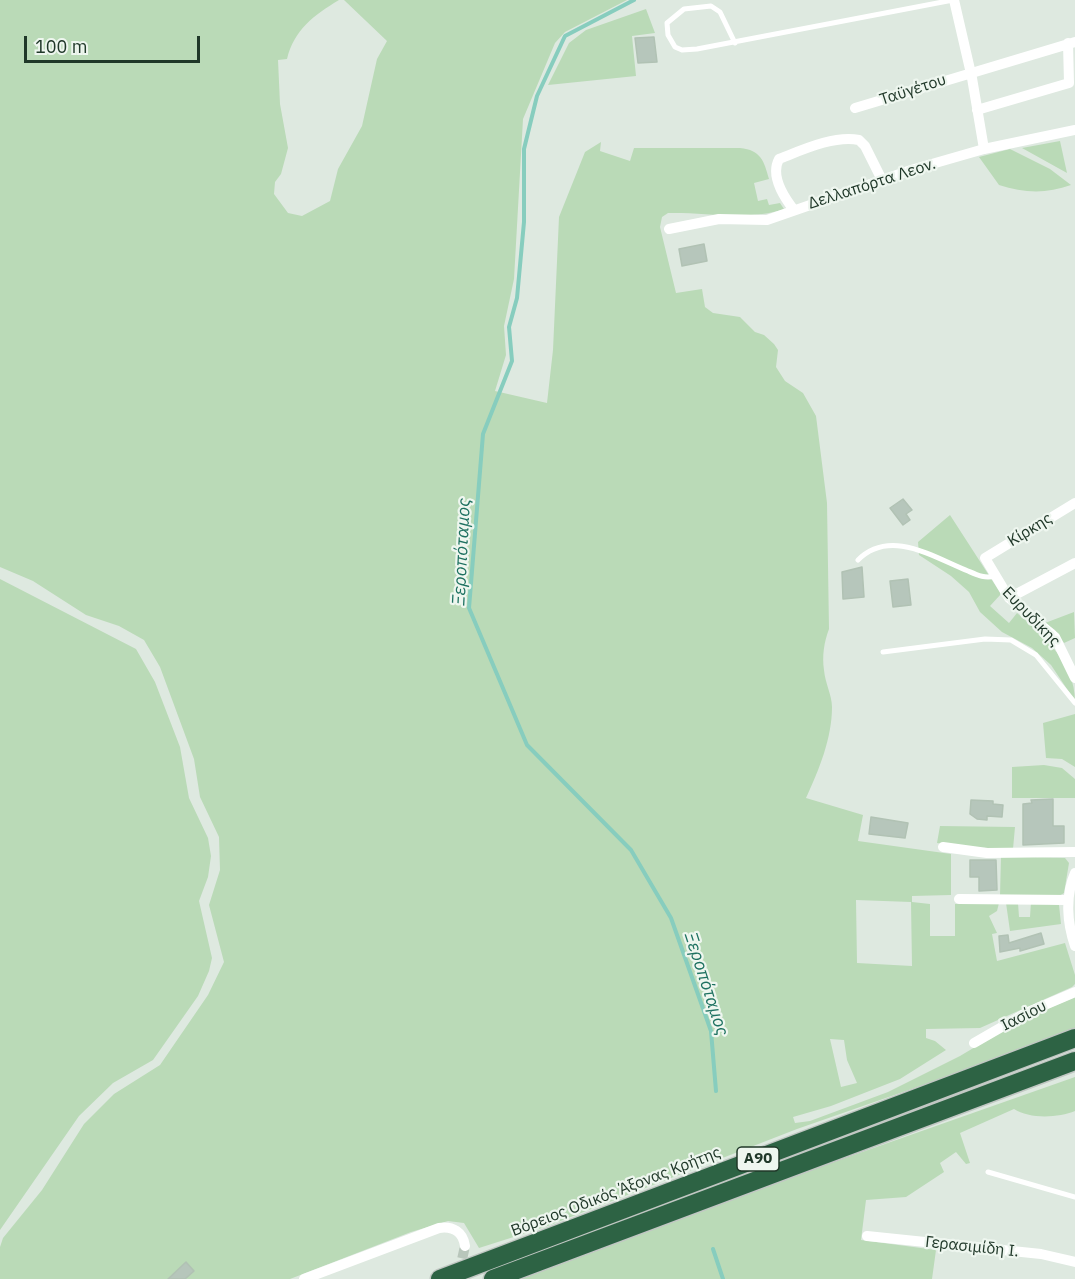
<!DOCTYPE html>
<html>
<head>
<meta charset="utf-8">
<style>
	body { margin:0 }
	#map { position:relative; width:1075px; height:1279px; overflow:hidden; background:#dee9e0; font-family:"IBM Plex Sans",sans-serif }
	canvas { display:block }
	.scale { position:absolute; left:24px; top:36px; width:176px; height:27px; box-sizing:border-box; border:3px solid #203829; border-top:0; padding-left:8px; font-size:18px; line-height:21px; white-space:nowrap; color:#203829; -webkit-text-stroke:4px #eef6ef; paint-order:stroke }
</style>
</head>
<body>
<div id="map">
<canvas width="1075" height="1279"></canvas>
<div class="scale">100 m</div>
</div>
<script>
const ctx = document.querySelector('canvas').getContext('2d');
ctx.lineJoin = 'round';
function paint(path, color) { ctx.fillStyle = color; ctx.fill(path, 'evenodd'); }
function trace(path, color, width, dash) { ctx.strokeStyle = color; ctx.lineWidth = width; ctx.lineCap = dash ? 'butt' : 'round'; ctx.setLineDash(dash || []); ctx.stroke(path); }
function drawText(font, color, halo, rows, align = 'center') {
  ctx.font = font + ' "IBM Plex Sans",sans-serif'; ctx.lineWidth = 4.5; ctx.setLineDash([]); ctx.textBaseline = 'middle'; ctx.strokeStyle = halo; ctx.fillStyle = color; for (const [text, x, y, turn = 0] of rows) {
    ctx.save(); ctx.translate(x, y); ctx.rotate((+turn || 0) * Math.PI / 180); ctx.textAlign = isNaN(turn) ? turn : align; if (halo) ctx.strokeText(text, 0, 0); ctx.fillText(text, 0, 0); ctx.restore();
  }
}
paint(new Path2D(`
	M0,0H339C314,15 294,30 287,59L278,60L280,104L288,148L281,174L275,182L274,194L288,213L302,216L330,201L338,169L362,126L377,59L387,41L344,0H627L565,32L555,43L523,119L514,279L504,326L506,355L495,391L547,403L553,350L559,217L585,152L601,142L600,151L630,161L634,148H740C761,150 764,161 769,179L754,183L758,201L767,199L769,205L780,203L784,209C751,221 704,212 668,213L662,217L660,227L676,293L702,289L705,307L713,313L740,317L755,332L764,335L774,344L778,350L776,367L785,381L803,393L816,416L827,503L829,629C824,642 822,656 824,670C825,683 832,695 832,707C832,738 819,770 806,798L863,815L858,841L951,854V895L912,896V902L930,904V936H955V904L999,903L997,911L989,916L997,933L992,934L997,961L1065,943L1075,975V984L1072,987L980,1028L926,1029V1038L935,1041L946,1050L900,1079L831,1106L793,1117L795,1123L810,1121L888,1092L960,1056L1017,1022L1075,997V1032L797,1129L545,1227L479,1248L464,1223L448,1221L411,1232L290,1279H0V1247L3,1238L42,1190L84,1124L114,1094L160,1065L208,995L224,962L209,905L220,870L219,837L200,797L194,759L160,667L144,640L119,626L86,615L33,581L0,567ZM856,900L911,902L912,966L857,963ZM830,1039L844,1040L847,1060L857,1083L841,1087Z
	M646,9L655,33L632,36L636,76L548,85L569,43L586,30Z
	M1060,141L1067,173L1022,148Z
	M1010,149L1050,169L1071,185C1046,194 1024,193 999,185L979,157Z
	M950,515L1001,594L990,606L1009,623L1017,613C1044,636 1075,663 1075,701L1051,665L1032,648L1002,632L980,612L969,592L951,576L919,555L918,542Z
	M0,579L136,649L155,682L180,747L189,798L208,838L211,856L208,877L199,901L212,958L209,971L198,996L153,1060L113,1083L79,1116L0,1230Z
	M1074,612L1075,638L1064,643L1055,630L1045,623Z
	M1075,714V767L1062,759L1046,758L1043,723Z
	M1044,765L1062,768L1075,779V798H1012V767Z
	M940,826L1015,827L1013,849L964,847L937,843Z
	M1001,856L1065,858L1069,863L1064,893L1059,896H1000Z
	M1031,902L1059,905L1061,924L1010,931L1006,903H1018L1019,917H1030Z
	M1075,1077V1111C1058,1118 1029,1119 1014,1109L960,1133L970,1163L966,1164L956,1152L940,1163L944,1172L906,1197L866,1200L861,1240L936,1250L932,1279H520L777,1182Z`), '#badab7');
trace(new Path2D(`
	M634,0L565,36L537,96L524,149V222L517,298L509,327L512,361L483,434L469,608L527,745L631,850L671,918L711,1031L716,1091
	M713,1249L723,1279`), '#87cdbe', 4);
const building = new Path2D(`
	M654,37L657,62L638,63L635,38Z
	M704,244L707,261L682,266L679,249Z
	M903,499L912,510L906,514L910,520L903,525L890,508Z
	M862,567L864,597L843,599L842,572Z
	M908,579L911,605L893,607L890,581Z
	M1053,799V826H1064V843L1023,845V804L1032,803L1031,800Z
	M971,800L993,801V804L1003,805L1002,817L987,816V820L977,819L970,814Z
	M871,817L908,823L905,838L869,834Z
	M970,860H996L997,890L979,891V877H970Z
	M1041,933L1044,944L1020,951V948L1000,952L999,936L1008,935L1009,943Z
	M186,1262L194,1271L185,1279H168Z`);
paint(building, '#b6c6bb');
trace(building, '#b1c2b4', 1.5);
trace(new Path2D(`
	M459,1273L465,1246`), '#b8c6bb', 10, [10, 5]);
const highway = new Path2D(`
	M440,1279L1075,1038
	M493,1279L1075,1061`);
trace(highway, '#c1c7c3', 21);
trace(new Path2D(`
	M735,43L720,12L711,6L684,9L667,23L668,35L675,47L682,50L697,49L953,0
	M858,560C890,528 933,557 968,571C977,575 985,579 995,576
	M883,652L985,639L1011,640L1036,655L1075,703
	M988,1172L1075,1197`), '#fff', 5);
trace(new Path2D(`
	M954,0L972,78L984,149
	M855,108L1075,42
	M977,110L1069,83L1068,43
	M794,210C783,196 770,176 779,159C802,150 834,135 859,140L865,146L882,180
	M669,229L719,219L767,220L911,170L984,149L1075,130
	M1075,503L985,558L1009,598L1055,637L1075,678
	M1009,598L1075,563
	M943,847L987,853L1075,852
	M1075,873C1065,896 1067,923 1075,946
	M959,899L1068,900
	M974,1043L1026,1013L1075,992
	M867,1236L1041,1254L1075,1262
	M304,1279L439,1228C453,1226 463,1232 465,1246`), '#fff', 10);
trace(highway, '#2d6344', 18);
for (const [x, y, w] of [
	[758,1159,42]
]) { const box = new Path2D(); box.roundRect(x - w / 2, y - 12, w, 24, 4.5); ctx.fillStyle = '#eef6ef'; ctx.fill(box); trace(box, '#203829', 1.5); }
drawText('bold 15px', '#203829', null, [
	["Α90",758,1159]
]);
drawText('16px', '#203829', '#eef6ef', [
	["Ταϋγέτου",913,90,-18],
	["Δελλαπόρτα Λεον.",872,184,-18],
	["Κίρκης",1030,530,-32],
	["Ευρυδίκης",1031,617,46],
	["Ιασίου",1024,1016,-27],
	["Βόρειος Οδικός Άξονας Κρήτης",616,1192,-21],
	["Γερασιμίδη Ι.",972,1247,6]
]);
drawText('italic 18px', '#1d7160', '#eef6ef', [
	["Ξεροπόταμος",462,552,-87],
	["Ξεροπόταμος",706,984,72]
]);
</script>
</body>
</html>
